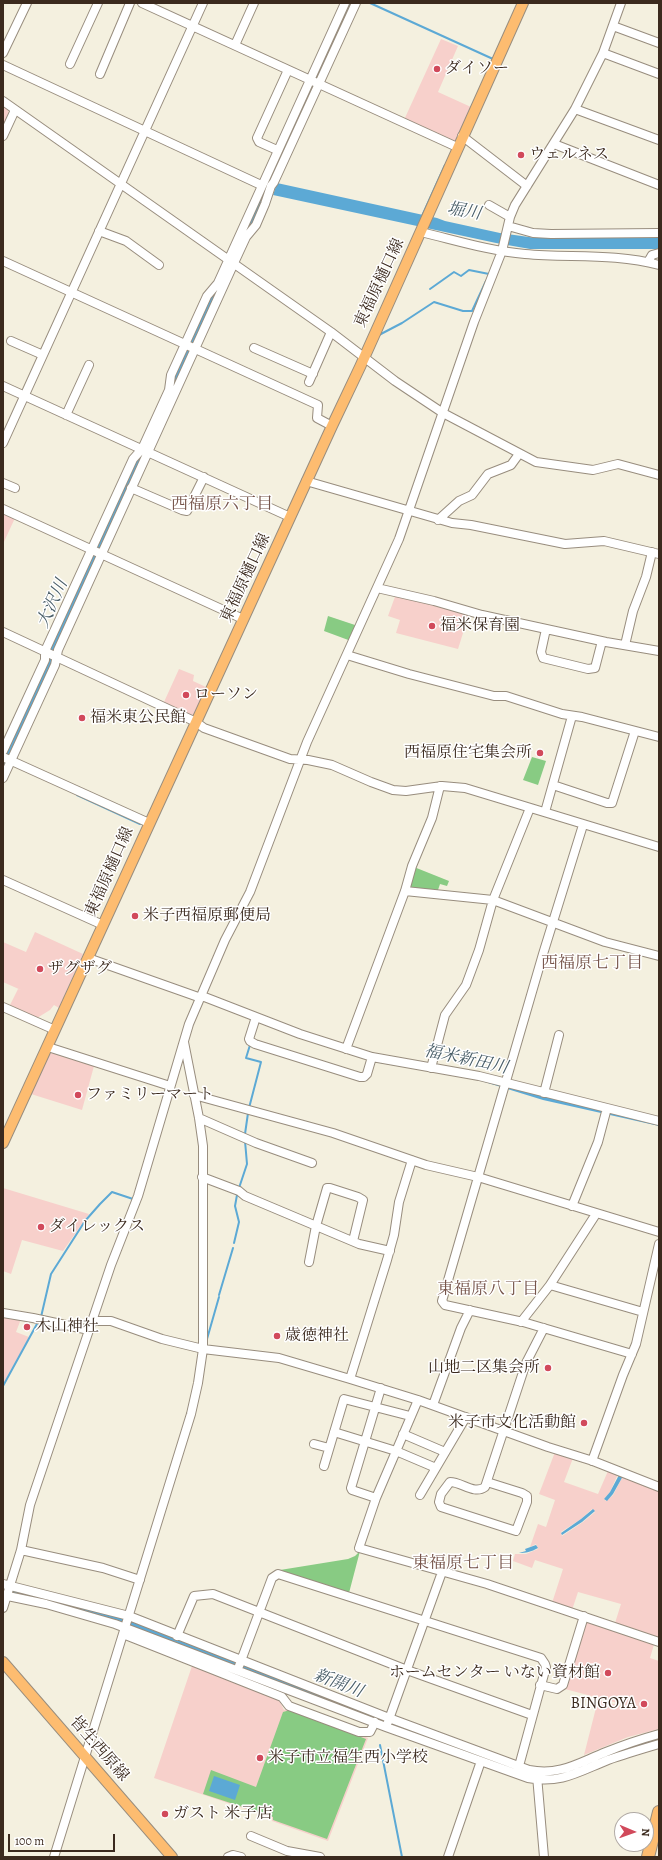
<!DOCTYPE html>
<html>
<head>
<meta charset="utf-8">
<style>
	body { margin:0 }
	#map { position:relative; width:662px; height:1860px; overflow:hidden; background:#f4f0df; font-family:Alegreya,serif }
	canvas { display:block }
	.frame { position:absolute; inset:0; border:4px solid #3b2a1e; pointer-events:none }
	.north { position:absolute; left:614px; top:1812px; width:40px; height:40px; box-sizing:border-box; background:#fff; border:1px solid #b1aaa5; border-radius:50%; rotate:92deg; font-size:11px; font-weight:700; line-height:16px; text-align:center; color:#3b2a1e }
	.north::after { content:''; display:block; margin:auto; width:14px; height:18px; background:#d1495b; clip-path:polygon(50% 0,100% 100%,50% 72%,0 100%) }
	.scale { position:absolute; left:8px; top:1834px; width:107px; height:18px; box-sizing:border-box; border:2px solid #3b2a1e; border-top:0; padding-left:5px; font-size:12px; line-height:14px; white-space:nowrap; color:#3b2a1e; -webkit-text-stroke:3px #fff; paint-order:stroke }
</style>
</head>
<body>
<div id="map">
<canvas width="662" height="1860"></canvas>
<div class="frame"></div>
<div class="north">N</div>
<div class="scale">100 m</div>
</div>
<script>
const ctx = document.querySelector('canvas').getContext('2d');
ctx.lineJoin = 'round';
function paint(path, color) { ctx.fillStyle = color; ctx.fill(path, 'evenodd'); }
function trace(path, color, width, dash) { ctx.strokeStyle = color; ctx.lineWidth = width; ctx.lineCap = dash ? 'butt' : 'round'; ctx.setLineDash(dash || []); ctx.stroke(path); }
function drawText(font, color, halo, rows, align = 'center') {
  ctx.font = font + ' Alegreya,"Noto Serif JP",serif'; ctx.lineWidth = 3; ctx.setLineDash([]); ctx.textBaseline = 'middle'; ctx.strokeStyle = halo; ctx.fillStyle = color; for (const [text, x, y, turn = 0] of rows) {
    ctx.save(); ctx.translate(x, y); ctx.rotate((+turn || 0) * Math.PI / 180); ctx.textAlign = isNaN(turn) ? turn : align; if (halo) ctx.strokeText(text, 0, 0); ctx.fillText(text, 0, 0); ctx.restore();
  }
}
paint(new Path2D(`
	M441,39L458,46L438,92L471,107L454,143L404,120Z
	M3,106L8,110L9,113L3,126Z
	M3,512L15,518L3,544Z
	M396,594L469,614L458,649L396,633L400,620L388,616Z
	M179,669L194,675L193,681L208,688L195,717L164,702Z
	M35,932L83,954L59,1008L54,1005L50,1010L37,1018L10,1005L18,989L21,990L3,982V942L26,952Z
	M52,1053L94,1066L82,1110L31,1094L49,1054Z
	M3,1188L89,1214L63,1251L22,1240L11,1274L3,1271Z
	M3,1316L21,1319L16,1332L29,1337L3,1384Z
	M555,1452L573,1458L564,1482L598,1494L608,1471L618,1474L610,1492L604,1499L606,1501L613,1495L623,1476L659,1490V1639L615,1623L621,1604L578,1592L572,1610L552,1603L563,1569L535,1560L532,1568L513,1561L515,1554H526L538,1549L536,1544L530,1547L538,1524L546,1527L555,1500L539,1494ZM592,1509L595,1512L583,1522L562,1536L561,1532L581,1519Z
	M591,1621L655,1641L650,1658L659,1661V1729L628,1737L584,1755L598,1700L629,1708V1706L565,1689L586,1623Z
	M192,1666L279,1700L284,1710L289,1708L368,1738L328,1841L272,1821V1818L154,1778Z`), '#f7d0cb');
paint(new Path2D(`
	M328,616L358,626L351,641L324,631Z
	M532,757L546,761L538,785L523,780Z
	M414,867L449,881L447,886L440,884L437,893L407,890Z
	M360,1551L349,1593L280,1570L348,1559L355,1556Z
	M290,1710L366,1739L327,1839L273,1820V1817L203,1794L211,1770L256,1787L283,1712Z`), '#88cb83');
paint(new Path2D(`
	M277,183L437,218L445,221L500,233L536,238L659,237V249H530L496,243L273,195Z
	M215,290L218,293L178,382L173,381L174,375L209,297Z
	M139,455L142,458L3,774V758L48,660L51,647Z
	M311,1040H315C430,1067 544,1096 659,1123V1126L543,1100L475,1079L374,1062Z
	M619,1475L623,1476L613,1494L607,1501L604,1499L610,1492Z
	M593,1509L595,1511L582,1522L562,1535L561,1533L581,1519Z
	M536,1545L538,1548C531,1552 526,1553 519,1553L526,1551L525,1549Z
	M3,1587L134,1621L138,1624L323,1696L543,1774L659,1737V1741L563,1777L529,1776L415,1735L136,1628H132L122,1622L71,1607H66V1606L3,1591Z
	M214,1776L240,1785L235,1800L209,1791Z`), '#5ca9d5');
trace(new Path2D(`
	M370,3L493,59
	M422,216L445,165
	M430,289L454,272L461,276L469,270L489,274
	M379,335L402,323L434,302L463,311H472L486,281
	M77,795L140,824
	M249,1108L261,1062L246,1058L250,1045
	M245,1134L248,1113
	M239,1188L247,1164L245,1141
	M234,1243L239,1222L235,1206L237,1195
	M219,1295L233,1248
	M41,1317L51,1274L85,1221L100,1204L112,1192L133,1199
	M207,1339L219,1297
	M3,1386L38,1322
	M380,1745L402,1857`), '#5ca9d5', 2);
trace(new Path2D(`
	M276,163L349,3
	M250,223L259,201`), '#5ca9d5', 13);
const minor = new Path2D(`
	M142,3L457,147
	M613,26L659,43
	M235,45L254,3
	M3,53L27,3
	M603,53L659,74
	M70,64L98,3
	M3,65L261,185
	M100,74L130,3
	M3,101L331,332L395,381L443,413L536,462L593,470L618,464L659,475
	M575,109L659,140
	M3,136L15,110
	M462,136L527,186
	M554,144L659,185
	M277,150L259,142L257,138L288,70
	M489,205L510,217
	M508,226L533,233L551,234L659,233
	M99,231L126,241L159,265
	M421,232C455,240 490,251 525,254C570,258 615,253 659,265
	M3,261L318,405L317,418L332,426
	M648,262L652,255L659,253
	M11,341L43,355
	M254,348L313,374
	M309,382L331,332
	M3,386L290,517
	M66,415L89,365
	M3,443L203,3
	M306,481L452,523L471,525L565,544L604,541L659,554
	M3,483L15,488
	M131,488L182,510L187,511L204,477
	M3,509L243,619
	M438,520L459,501L472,495L488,474L511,465L519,454
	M377,588L434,601L482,615L606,642L659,651
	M546,629L541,652L543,658L588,669L595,668L602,641
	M3,632L196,722L204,728L290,759L308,760L332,765L371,782L393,790L406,791L442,786L465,788L659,847
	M625,645L633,611L646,577L652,552
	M347,655L409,674L494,696H506L562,714L582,717L659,737
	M3,751L45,660V651L133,459L142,449L169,390L171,375L207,296L218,283L345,3
	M3,757L149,823
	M3,778L55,665L58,650L234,263L246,237L256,225L265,204L271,186L274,182L356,3
	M553,785L607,803H612L635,731
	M545,812L572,716
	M583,825L543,954L442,1301L445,1305L523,1322L632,1354
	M3,880L103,925
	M405,891L493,900L605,942L659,956
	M88,958L201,998
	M202,996L300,1034L372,1057L479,1076L659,1121
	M3,1007L55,1030
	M256,1017L249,1039L250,1041L255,1044L360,1077H364L367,1074L372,1057
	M48,1047L170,1086
	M346,1049L405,891L412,866L432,818L440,786
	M431,1068L445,1015L466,985L479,950L493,900L530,808
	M544,1093L559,1035
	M194,1095L333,1133L426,1165L478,1177L659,1232
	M199,1118L256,1143L312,1163
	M202,1177L239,1191L245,1196L359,1244L390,1251
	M572,1206L598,1142L607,1108
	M309,1262L316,1226L327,1188H330L358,1197L363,1200L353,1241
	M550,1285L596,1214
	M3,1313L33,1318L89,1330
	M91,1321H111L162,1339L203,1349L279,1358L350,1379L418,1400L548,1447L593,1461L659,1487
	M521,1322L550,1285L643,1312
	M350,1379L387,1260L394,1235L399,1202L412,1160
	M418,1400L376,1498L359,1548L487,1584L659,1642
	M433,1405L461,1328L470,1310
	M334,1432L396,1451L436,1468
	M403,1434L445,1452
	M314,1444L329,1448
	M592,1461L623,1375L636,1344L659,1244
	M324,1466L344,1399L410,1416
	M487,1482L522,1493L527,1496V1502L516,1531L441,1507L439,1502L441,1494L450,1482C462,1482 474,1495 485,1487L526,1363L544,1328
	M420,1495L466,1417
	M376,1498L352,1490L351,1488L381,1388
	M21,1550L103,1568L140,1580
	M3,1584L129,1616L389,1718L529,1770C560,1776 578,1763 606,1752C623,1745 641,1739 659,1734
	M3,1595L46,1604L115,1624L386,1727L528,1778C561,1784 578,1772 608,1760C625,1754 642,1749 659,1744
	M3,1608L21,1550L30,1505L111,1265L138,1196L189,1024L225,940L250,892L307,742L399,539L474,322L502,251L510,217L515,205L575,109L603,53L621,3
	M123,1634L282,1697L289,1706L359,1732H370L375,1722
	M177,1636L194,1596L213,1594L407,1670L532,1715
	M239,1666L272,1578L278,1574L541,1658L545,1664L546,1667L519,1766
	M540,1685L557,1689L563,1685L584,1616
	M388,1722L442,1572
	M537,1776L544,1857
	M251,1836L287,1851L320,1857
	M54,1857L191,1414L198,1383L203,1349V1146L199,1118L184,1042
	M228,1857L233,1855L241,1857
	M448,1857L481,1761`);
const major = new Path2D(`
	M3,1143L332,426L360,367L523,3
	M3,1662L172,1857`);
const highway = new Path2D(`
	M648,1857L659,1812`);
trace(minor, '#988d7e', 10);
trace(major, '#988d7e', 12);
trace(highway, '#988d7e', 14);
trace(minor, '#fff', 8);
trace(major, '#fdbc70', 10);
trace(highway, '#fdbc70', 12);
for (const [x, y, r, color] of [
	[437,69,4,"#d1495b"],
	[521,155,4,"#d1495b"],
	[432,626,4,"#d1495b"],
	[186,695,4,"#d1495b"],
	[82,718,4,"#d1495b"],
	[540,753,4,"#d1495b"],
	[135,916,4,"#d1495b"],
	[40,969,4,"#d1495b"],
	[78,1095,4,"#d1495b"],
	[41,1227,4,"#d1495b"],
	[27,1327,4,"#d1495b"],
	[277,1336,4,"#d1495b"],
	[548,1368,4,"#d1495b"],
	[584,1423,4,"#d1495b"],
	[608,1673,4,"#d1495b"],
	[644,1704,4,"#d1495b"],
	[260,1758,4,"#d1495b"],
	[165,1814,4,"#d1495b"]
]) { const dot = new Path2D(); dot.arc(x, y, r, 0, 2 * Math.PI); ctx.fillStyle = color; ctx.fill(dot); trace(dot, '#fff', 1.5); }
drawText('16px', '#3b2a1e', '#fff', [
	["ダイソー",445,69],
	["ウェルネス",529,155],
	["福米保育園",440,626],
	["ローソン",194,695],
	["福米東公民館",90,718],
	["西福原住宅集会所",532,753,"right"],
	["米子西福原郵便局",143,916],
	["ザグザグ",48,969],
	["ファミリーマート",86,1095],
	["ダイレックス",49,1227],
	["木山神社",35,1327],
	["歳徳神社",285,1336],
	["山地二区集会所",540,1368,"right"],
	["米子市文化活動館",576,1423,"right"],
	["ホームセンター いない資材館",600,1673,"right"],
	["BINGOYA",636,1704,"right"],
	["米子市立福生西小学校",268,1758],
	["ガスト 米子店",173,1814]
], 'left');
drawText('16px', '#3b2a1e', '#fff', [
	["東福原樋口線",380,283,-65],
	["東福原樋口線",246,578,-65],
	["東福原樋口線",110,872,-66],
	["皆生西原線",99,1749,49]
]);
drawText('italic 17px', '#485d67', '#fff', [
	["堀川",464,212,10],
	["大沢川",53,604,-66],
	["福米新田川",466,1060,12],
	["新開川",338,1684,21]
]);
drawText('17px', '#76544a', '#fff', [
	["西福原六丁目",222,505],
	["西福原七丁目",592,964],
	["東福原八丁目",488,1290],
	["東福原七丁目",463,1564]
]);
</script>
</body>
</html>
